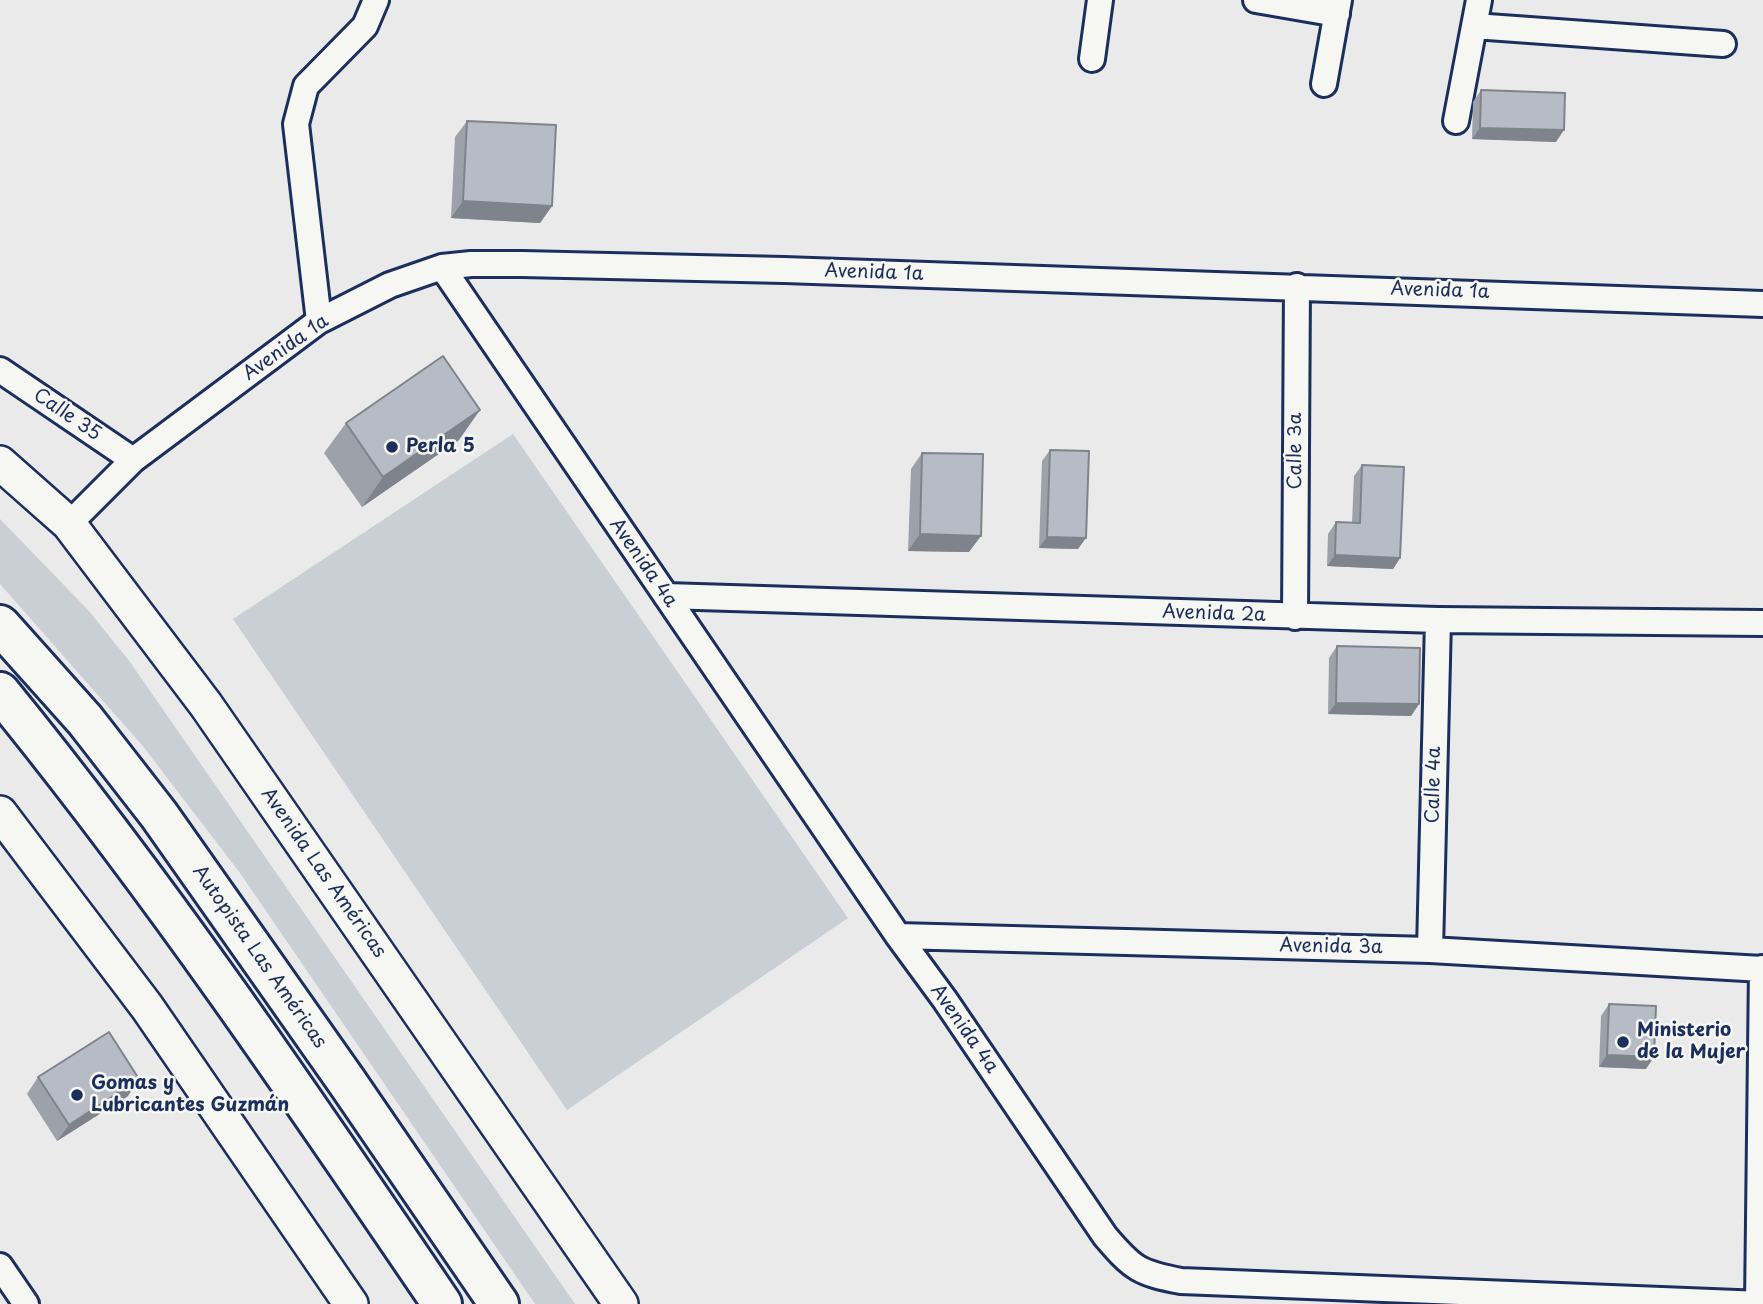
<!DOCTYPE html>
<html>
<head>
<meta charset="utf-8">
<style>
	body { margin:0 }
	canvas { display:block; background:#e9eae9 }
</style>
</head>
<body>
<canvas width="1763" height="1304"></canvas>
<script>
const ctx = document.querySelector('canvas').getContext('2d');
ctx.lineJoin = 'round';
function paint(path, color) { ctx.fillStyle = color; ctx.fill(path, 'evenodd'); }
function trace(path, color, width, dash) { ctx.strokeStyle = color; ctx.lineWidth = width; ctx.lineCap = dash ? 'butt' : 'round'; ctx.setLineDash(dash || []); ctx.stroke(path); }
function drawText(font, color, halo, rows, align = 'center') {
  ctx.font = font + ' "Playpen Sans",sans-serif'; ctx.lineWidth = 5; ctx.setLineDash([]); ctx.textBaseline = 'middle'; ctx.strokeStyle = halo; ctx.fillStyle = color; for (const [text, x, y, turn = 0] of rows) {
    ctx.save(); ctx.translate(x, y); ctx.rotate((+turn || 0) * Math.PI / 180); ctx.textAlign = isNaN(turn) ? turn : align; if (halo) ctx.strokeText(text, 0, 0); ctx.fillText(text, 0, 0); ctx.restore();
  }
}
paint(new Path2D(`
	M513,434L848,918L567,1110L233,619Z
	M0,519L89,611L130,662L575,1304H535L240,873L142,745L0,584Z`), '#caced5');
const street = new Path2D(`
	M1256,0L1337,14
	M1474,26L1723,44
	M1092,59L1100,0
	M1324,84L1339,0
	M1456,121L1479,0
	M442,267L898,936L945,1000L1105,1236C1133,1269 1139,1273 1181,1281L1763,1304
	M319,321L296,124L306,86L365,26L376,0
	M0,370L133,460
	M69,524L133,460L319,321L390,285L442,267L471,264H522L784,270L1763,304
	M666,596L1438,620L1763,623
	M1295,617L1297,286
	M898,936L1430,950L1763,969
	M1430,950L1438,620
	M0,1266L26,1304
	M1758,1304L1762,968`);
const secondary = new Path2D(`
	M0,463L69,524L206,705L621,1304
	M0,813L147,1007L351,1304`);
const highway = new Path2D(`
	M0,625L85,720L159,815L347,1082L499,1304
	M0,692C159,887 301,1096 442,1304`);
trace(street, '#1b2f5e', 30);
trace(secondary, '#1b2f5e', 38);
trace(highway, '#1b2f5e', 44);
trace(street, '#f6f6f2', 24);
trace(secondary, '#f6f6f2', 33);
trace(highway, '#f6f6f2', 38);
paint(new Path2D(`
	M1481,90L1556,142L1472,139L1473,102Z
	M467,121L552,206L540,223L451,218L455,137Z
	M346,423L459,440L362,507L324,453Z
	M1050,450L1078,549L1039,548L1042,461Z
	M922,453L969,552L908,551L911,469Z
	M1362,465L1400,558L1393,569L1327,566L1328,534L1336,522L1352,523L1354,476Z
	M1337,646L1419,704L1411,716L1328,714L1329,658Z
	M1609,1004L1646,1069L1599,1067L1601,1016Z
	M38,1077L128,1096L57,1141L27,1094Z`), '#9da1aa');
paint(new Path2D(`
	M1480,128L1564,130L1556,142L1472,139Z
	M463,201L552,206L540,223L451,218Z
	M480,410L459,440L362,507L383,477Z
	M920,534L981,536L969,552L908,551Z
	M1047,537L1086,538L1078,549L1039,548Z
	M1335,555L1400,558L1393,569L1327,566Z
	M1336,703L1419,704L1411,716L1328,714Z
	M1607,1055L1654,1057L1646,1069L1599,1067Z
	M139,1079L128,1096L57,1141L69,1125Z`), '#7f838b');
const building = new Path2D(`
	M1481,90L1565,93L1564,130L1480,128Z
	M467,121L556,125L552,206L463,201Z
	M443,356L480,410L383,477L346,423Z
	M1050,450L1089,451L1086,538L1047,537Z
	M922,453L983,454L981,536L920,534Z
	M1362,465L1404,467L1400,558L1335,555L1336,522L1360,523Z
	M1337,646L1420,648L1419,704L1336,703Z
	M1609,1004L1656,1006L1654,1057L1607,1055Z
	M109,1032L139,1079L69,1125L38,1077Z`);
paint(building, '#b6bbc6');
trace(building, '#7f838b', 2);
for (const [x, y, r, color] of [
	[392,447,7,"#1b2f5e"],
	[1623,1042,7,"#1b2f5e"],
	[77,1095,7,"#1b2f5e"]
]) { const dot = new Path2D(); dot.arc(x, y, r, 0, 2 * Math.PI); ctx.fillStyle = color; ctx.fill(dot); trace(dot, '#f6f6f2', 2.5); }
drawText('19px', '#1b2f5e', '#f6f6f2', [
	["Avenida 1a",874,273,2],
	["Avenida 1a",1440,291,2],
	["Avenida 1a",286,348,-35],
	["Calle 35",67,415,34],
	["Calle 3a",1296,451,-90],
	["Avenida 4a",643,563,55],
	["Avenida 2a",1214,614,2],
	["Calle 4a",1434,785,-89],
	["Avenida Las Américas",323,873,55],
	["Avenida 3a",1331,947,1],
	["Autopista Las Américas",259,957,55],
	["Avenida 4a",964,1029,55]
]);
drawText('bold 19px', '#1b2f5e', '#f6f6f2', [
	["Perla 5",406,447],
	["Ministerio",1637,1031],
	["de la Mujer",1637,1053],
	["Gomas y",91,1084],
	["Lubricantes Guzmán",91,1106]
], 'left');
</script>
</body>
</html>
